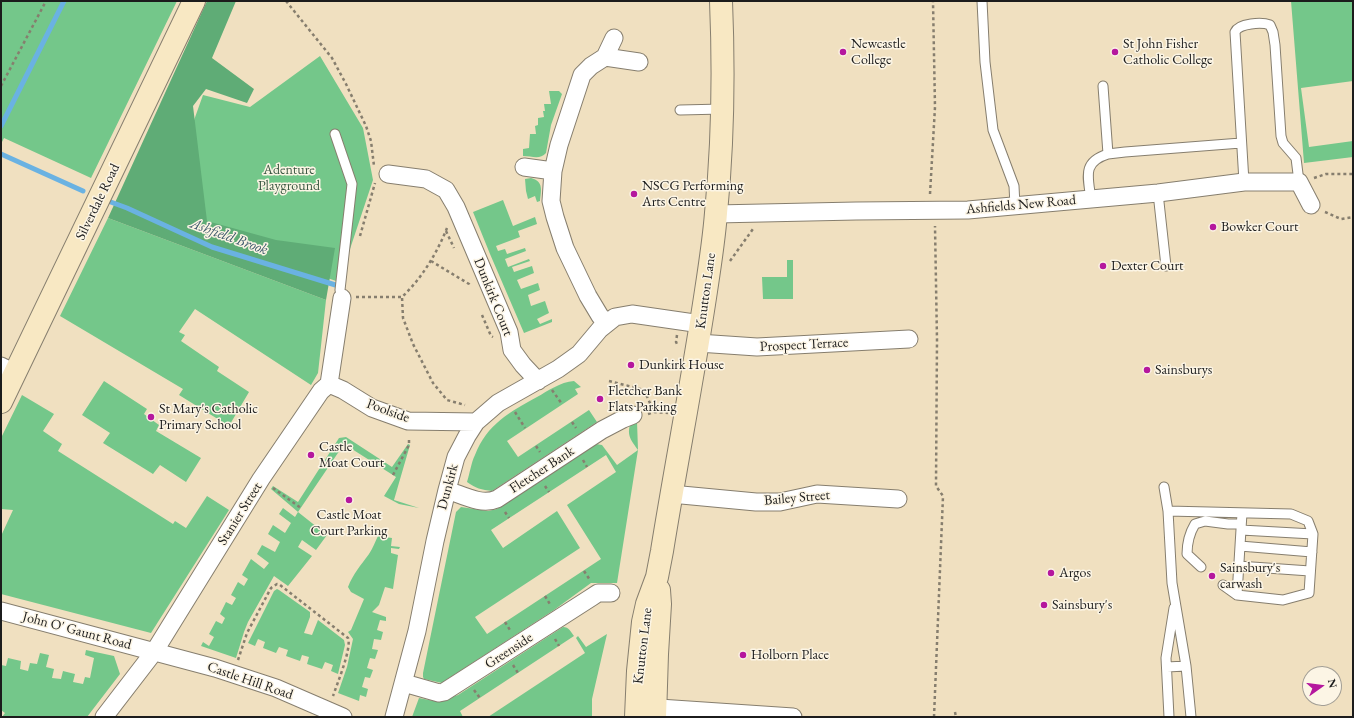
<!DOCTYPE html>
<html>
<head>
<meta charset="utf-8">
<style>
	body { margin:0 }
	#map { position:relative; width:1354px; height:718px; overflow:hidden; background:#f0e0c0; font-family:"EB Garamond",serif }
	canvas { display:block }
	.frame { position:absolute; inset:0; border:2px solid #1c1c1c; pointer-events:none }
	.north { position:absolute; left:1302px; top:666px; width:40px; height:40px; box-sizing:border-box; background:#fcf5e5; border:1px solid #a29e95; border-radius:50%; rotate:76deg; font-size:11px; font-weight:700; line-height:16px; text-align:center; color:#1c1c1c }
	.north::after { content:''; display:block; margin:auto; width:14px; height:18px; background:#b5179e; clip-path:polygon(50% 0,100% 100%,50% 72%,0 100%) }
</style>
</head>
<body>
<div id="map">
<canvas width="1354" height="718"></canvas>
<div class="frame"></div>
<div class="north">N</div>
</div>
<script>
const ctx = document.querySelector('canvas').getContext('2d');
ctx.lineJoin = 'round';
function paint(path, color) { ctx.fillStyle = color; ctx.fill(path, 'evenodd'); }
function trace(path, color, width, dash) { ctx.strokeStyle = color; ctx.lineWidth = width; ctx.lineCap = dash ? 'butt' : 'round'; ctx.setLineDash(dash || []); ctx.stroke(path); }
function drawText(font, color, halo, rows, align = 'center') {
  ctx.font = font + ' "EB Garamond",serif'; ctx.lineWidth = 3; ctx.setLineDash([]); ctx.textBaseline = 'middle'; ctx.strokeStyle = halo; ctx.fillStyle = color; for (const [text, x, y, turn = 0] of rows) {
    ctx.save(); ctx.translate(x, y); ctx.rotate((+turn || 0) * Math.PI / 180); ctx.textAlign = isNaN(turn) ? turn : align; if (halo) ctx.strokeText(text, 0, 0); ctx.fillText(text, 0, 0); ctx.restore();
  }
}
paint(new Path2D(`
	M1,1H177L91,178L4,138L1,144Z
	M1291,1H1353V81L1301,88L1309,147L1353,141V157L1304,163Z
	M320,56L363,128L373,180L339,282L272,259L199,230L193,123L203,95L250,107Z
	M549,91H559L562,94L551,125L546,153C540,160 532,156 523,156V149L529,148L530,134H536L535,126L538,125V118L544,117L543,111H545L544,104H551Z
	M531,178C544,181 541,191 540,201L537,202L535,196L528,199L526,191L525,179Z
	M503,200L513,226L535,217L537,224L518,231L520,237L496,246L498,251L505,249L507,254L525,248L526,251L505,259L508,267L529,259L530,261L512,267L514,272L532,266L534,273L517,280L521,289L538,283L540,290L528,295L531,306L545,301L549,313L537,319L540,324L552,319V322L524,333L490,254L473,212Z
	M108,218L326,300L318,373L311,385L195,309L179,332L185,335L181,341L219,367L217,371L249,392L229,426L179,395L183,389L60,316Z
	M787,260H793V299H763L762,277H787Z
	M104,381L147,409L144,414L159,425L156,431L201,458L186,482L160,465L153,474L103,443L110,433L82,415Z
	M574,381L581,387L575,389L578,394L507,441L518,457L589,410L597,422L492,491C482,490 475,488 467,482C470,473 471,463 475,455C487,424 510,412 537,397C548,391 560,382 574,381Z
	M22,395L54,414L43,431L62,444L58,451L173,524L175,521L186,528L207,496L229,510L151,633L1,594V536L13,510L1,509V438Z
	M637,421L638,450L617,583H591L554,610L446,680L442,683L424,679L423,677V673L456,512L461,507L488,511L497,509L596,444L602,445L617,465L638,450C631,440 626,435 631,422ZM606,455L616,472L567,505L601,559L487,634L475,617L580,548L557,511L503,548L491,530Z
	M346,437L392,467L408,444L410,445L394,500L419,508L399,504L384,496L396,477L344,444L298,512L327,535L316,550L302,540L298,547L312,556L288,586L274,576L248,622L244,632L236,658L201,646L203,642L209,646L214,637L209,634L216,621L222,624L225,618L220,614L226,602L232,605L236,598L231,595L238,582L244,586L248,579L242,575L251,559L264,569L269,563L257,554L262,545L275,552L280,542L268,534L273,525L285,533L291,523L279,514L283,508L295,517L298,512L271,489L273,486L298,502L339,438Z
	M378,536L392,538L391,546L400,547L399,549L391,548V553L398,555L393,589L385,587L379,605L372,612L386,617V621L380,620L377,630L383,632L381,640L374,639L372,649L378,650L375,659L370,658L367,668L373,670L370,678L365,677L362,687L368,689L366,697L360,695L359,701L338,693L347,667L353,639L348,632L351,630L364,599L351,592L348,587C353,574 361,565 369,554C373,548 375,542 378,536Z
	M277,589L279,590L310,612V617L304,633L312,635L318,620L344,640L345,645L338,674L331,671L333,665L325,662L322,669L307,664L309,657L302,655L300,661L286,656L288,650L279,647L276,653L263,648L265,642L258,639L255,646L248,643L274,591Z
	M563,627C569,627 571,632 574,636L460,711L463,717H412L419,698L434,701L446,699L458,695Z
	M607,634L592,699V717H488L585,653L576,638L578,636L586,647Z
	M86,650L114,656L120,674L87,717H2L5,713L1,710V665L6,666L8,658L21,661L20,669L28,671L30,663L37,664L40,653L49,655L46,667L54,669L52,678L61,679L63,671L75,674L73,682L83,684L85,677L90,678L94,658L85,655Z`), '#74c78a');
paint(new Path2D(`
	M207,1H236L212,58L254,89L247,103L206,89L193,106L207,221L276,240L335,248L326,300L108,218Z`), '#5fac76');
trace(new Path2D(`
	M1,126L64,1
	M1,154L83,191
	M108,201L127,208L212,247L342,287`), '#6ab2e2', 5);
const service = new Path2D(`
	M982,1L985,62L993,130L1014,186L1015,206
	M680,110L723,109
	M335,134L352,184L340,290L342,298
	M1108,154L1125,152L1241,143
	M1244,182L1235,32C1239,23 1262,22 1270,25L1273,32L1275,45L1281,136L1283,143L1296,158L1299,182
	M1158,193L1166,266
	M1091,199C1088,177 1082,162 1108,154L1103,86
	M1164,487L1168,511L1172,583L1186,666L1191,717
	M1168,511L1291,514L1308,521L1313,534L1309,593L1283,600L1237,595
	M1241,530L1313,534
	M1240,546L1312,552
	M1238,566L1310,571
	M1201,567L1187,554C1187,542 1189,534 1195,524L1205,521L1228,524H1241
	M1223,585L1237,595L1242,513
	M1167,667L1186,666
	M1169,717L1166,658L1174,608`);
const minor = new Path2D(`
	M605,57L614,38
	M524,167L553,171
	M388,174L426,179L446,190L456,207L509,332L512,350L523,365L538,381
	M716,214L856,211L968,210L1158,193L1244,182H1299L1311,205
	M607,323L600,316L588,296L565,248L555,217L551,201L553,171L559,145L582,75L591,66L605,57L639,62
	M698,343L757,347L909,339
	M1,366L15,373
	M329,384L343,390L372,408L408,421L476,422
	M447,490C463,495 481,506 497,499L602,430L623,419L633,415
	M671,494L756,502H780L817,494L898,499
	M1,611L215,668L276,688L343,717
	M404,683L439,693L444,692L592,597L598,593H611
	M644,707L793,717
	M104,717L154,652L261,479L321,391L329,384L342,298
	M394,717L417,631L435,541L447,490L456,457L467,436L476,422L498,403L558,369L579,354L600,329L615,317L632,314L701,324`);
const secondary = new Path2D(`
	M1,402L194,1
	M636,717L638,671L643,622L647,604L657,577L662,551C676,464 693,378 706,291C710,265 714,239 716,213C723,142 724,72 721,1
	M655,717L657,654L660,604L659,590`);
trace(service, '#867e6e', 11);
trace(minor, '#867e6e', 19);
trace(secondary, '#867e6e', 24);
trace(new Path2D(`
	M286,1L332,58L346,84L366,126L371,141L374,166
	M1,86L46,1
	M1314,178L1326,174H1353
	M930,194L935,107L933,1
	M1325,212L1341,219L1353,217
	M447,228C437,253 422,278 402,297L403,318L413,344L433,383L447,400L465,405
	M446,231L454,248
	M360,236L375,183
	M431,261L469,284L470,286
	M730,261L753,229
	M356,297H402
	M482,315L491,336L493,337
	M677,335L676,342L678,346
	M609,381L644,390L654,412
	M552,390L562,404
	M515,412L525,428
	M648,414L654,412L668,413
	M572,422L576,428
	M536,446L540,452
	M583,460L587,467
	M393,475L409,445V437
	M545,486L549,492
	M273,488L301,508
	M505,512L509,518
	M584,571L590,580
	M545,596L551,606
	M505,622L510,630
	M555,639L559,646
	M238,660L247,633L271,588L277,584L280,585L348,638C352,648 337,684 333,696
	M513,665L518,673
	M474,690L480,698
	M955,712L956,717
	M934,717L943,496L936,486L937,340L935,226`), '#867e6e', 2.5, [3, 3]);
trace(service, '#fff', 9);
trace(minor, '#fff', 17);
trace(secondary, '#f8e8c3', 22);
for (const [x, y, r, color] of [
	[843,52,4,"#b5179e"],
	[1115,52,4,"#b5179e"],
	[634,194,4,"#b5179e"],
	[1213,227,4,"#b5179e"],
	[1103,266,4,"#b5179e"],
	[631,365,4,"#b5179e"],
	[1147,370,4,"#b5179e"],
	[600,399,4,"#b5179e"],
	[151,417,4,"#b5179e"],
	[311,455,4,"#b5179e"],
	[349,500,4,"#b5179e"],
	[1051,573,4,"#b5179e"],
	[1212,576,4,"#b5179e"],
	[1044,605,4,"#b5179e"],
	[743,655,4,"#b5179e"]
]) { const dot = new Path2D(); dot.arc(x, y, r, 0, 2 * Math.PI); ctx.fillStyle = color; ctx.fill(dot); trace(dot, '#fcf5e5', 1.5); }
drawText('14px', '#1c1c1c', '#fcf5e5', [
	["Newcastle",851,44],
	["College",851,60],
	["St John Fisher",1123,44],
	["Catholic College",1123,60],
	["NSCG Performing",642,186],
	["Arts Centre",642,202],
	["Bowker Court",1221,227],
	["Dexter Court",1111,266],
	["Dunkirk House",639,365],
	["Sainsburys",1155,370],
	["Fletcher Bank",608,391],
	["Flats Parking",608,407],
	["St Mary's Catholic",159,409],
	["Primary School",159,425],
	["Castle",319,447],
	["Moat Court",319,463],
	["Castle Moat",349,515,"center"],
	["Court Parking",349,531,"center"],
	["Sainsbury's",1220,568],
	["carwash",1220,584],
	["Argos",1059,573],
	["Sainsbury's",1052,605],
	["Holborn Place",751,655]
], 'left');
drawText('14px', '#3b5842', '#fcf5e5', [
	["Adenture",289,170],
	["Playground",289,186]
]);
drawText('14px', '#1c1c1c', '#fcf5e5', [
	["Silverdale Road",98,202,-64],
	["Ashfields New Road",1021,205,-5],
	["Knutton Lane",706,291,-82],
	["Dunkirk Court",493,297,68],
	["Prospect Terrace",804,345,-3],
	["Poolside",388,411,20],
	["Fletcher Bank",542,470,-33],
	["Dunkirk",448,487,-75],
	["Bailey Street",797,498,-5],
	["Stanier Street",240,514,-58],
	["John O' Gaunt Road",77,631,15],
	["Knutton Lane",643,646,-83],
	["Greenside",509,651,-33],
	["Castle Hill Road",250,681,19]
]);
drawText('italic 15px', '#3b586b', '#fcf5e5', [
	["Ashfield Brook",229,237,20]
]);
</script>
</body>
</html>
